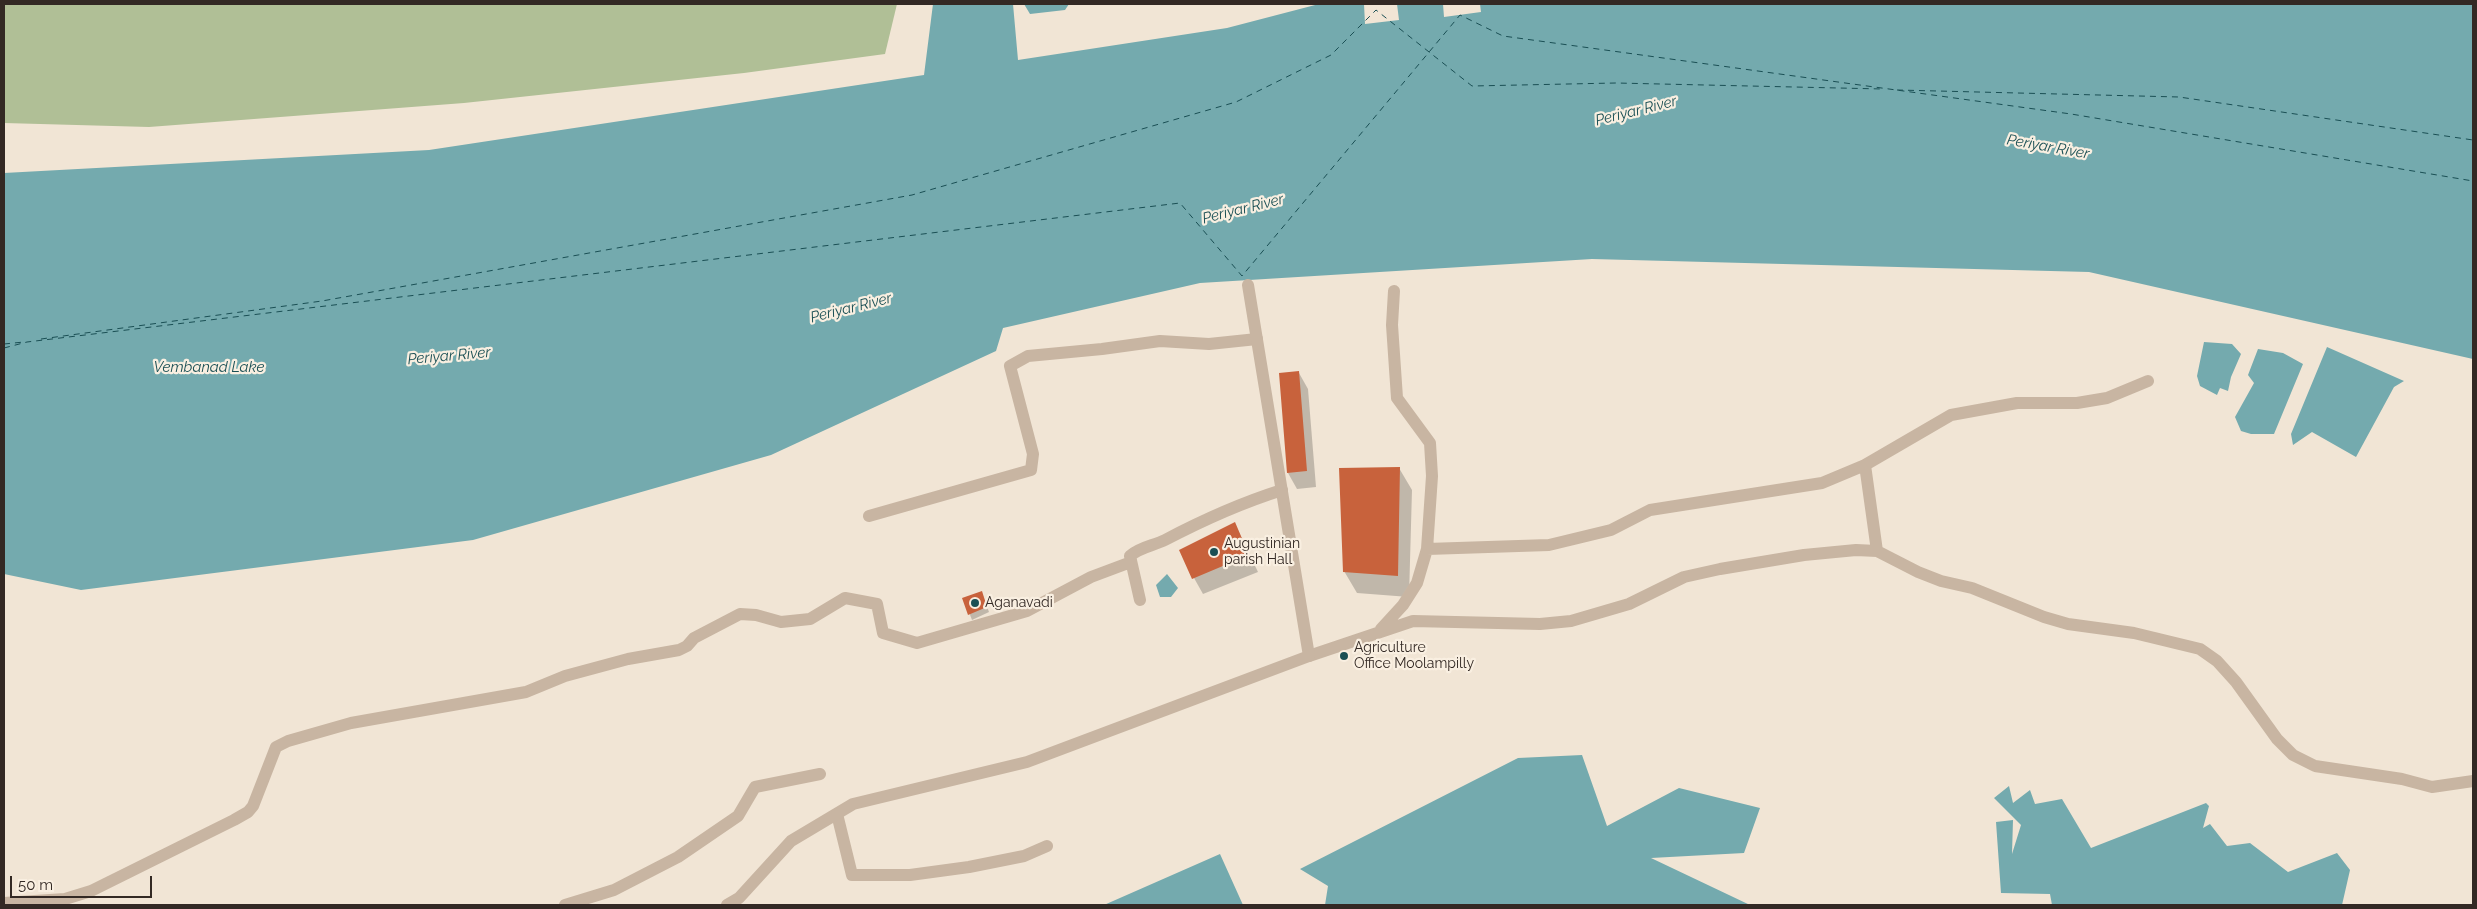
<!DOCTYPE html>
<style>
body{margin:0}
#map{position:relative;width:2477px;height:909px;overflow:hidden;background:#f1e5d5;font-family:Raleway,sans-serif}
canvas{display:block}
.frame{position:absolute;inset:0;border:5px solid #332924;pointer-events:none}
.scale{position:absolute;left:10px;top:876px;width:142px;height:22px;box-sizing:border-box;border:2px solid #332924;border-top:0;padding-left:6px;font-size:15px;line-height:18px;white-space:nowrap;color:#332924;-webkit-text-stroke:4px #f9efe1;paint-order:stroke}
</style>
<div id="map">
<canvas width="2477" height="909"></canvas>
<div class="frame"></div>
<div class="scale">50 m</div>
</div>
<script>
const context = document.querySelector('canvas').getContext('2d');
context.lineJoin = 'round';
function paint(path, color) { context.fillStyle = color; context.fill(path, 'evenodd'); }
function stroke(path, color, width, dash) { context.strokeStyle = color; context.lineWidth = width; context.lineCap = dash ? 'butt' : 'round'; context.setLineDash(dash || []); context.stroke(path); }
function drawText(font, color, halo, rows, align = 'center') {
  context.font = font + ' Raleway,sans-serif'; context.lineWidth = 4.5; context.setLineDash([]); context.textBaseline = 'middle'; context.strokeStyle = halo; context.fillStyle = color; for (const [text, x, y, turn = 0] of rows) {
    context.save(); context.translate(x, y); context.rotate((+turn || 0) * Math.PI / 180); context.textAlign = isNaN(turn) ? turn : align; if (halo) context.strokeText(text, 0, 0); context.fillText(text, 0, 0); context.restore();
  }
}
const green = new Path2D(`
 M4,4H897L885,54L744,73L464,103L149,127L4,123Z`);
const water = new Path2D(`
 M933,4H1013L1018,60L1227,28L1319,4H2473V359L2089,272L1592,259L1200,283L1003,328L996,351L771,455L473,540L81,590L4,574V173L429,150L924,75Z
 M1024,4H1069L1065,10L1030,14Z
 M2204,342L2232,344L2241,354L2231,377L2228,391L2220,388L2217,395L2200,386L2197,376Z
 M2327,347L2404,381L2394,387L2356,457L2312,432L2293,445L2291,434Z
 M2258,349L2283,353L2303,364L2274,434H2251L2241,431L2235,417L2254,383L2248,375Z
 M1167,574L1178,588L1171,597H1160L1156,585Z
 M1582,755L1607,826L1679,788L1760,808L1744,853L1651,858L1750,905H1325L1328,886L1300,869L1518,758Z
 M2009,786L2013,803L2030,790L2035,804L2062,799L2091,848L2206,803L2209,806L2203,828L2210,824L2227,846L2250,843L2288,872L2337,853L2350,870L2342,905H2052L2050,894L2001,893L1996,822L2013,820L2012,854L2021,825L1994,798Z
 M1220,854L1243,905H1104Z`);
const pier = new Path2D(`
 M1364,4H1397L1399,20L1365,24Z
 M1443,4H1480L1481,12L1444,17Z`);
const shadow = new Path2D(`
 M1299,373L1308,389L1316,487L1297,489L1288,473L1280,374Z
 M1399,468L1412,490L1409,597L1357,593L1344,571Z
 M1235,524L1258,572L1203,594L1194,578Z
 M982,593L989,612L972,620L964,599Z`);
const ferry = new Path2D(`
 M1897,90L2179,97L2473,140
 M41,339L322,301L912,195L1236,102L1331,55L1376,10L1472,86L1616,83L1883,89
 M4,344L24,342
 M4,348L27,342L1180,203L1242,276L1460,15L1503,36L2071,114L2473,181`);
const building = new Path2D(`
 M1299,371L1307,471L1287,473L1279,373Z
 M1400,467L1398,576L1343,572L1339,468Z
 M1235,522L1249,555L1192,579L1179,550Z
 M982,591L987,607L968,615L962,598Z`);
const minor = new Path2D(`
 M1865,465L1877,551
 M869,516L1031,470L1033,454L1010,366L1028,356L1102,349L1160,341L1209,344L1257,339
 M1427,549L1549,545L1611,530L1650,510L1822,483L1865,465L1951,415L2017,403H2077L2107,398L2148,381
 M1140,600L1130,556C1140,547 1153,546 1165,540C1203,520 1241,503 1282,490
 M1381,629L1403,605L1417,583L1427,549L1432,476L1430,443L1397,398L1392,325L1394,291
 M1309,656L1413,621L1540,624L1571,621L1629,604L1684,577L1720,569L1804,555L1856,550L1877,551L1918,572L1941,581L1972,588L2044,617L2068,624L2134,633L2200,649L2217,661L2236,682L2277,739L2293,755L2315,766L2402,779L2432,787L2473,781
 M837,814L852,875H910L969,867L1024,856L1047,846
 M4,903L65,899L91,891L234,820L248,812L253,806L276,747L288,741L351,723L526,692L565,676L628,659L679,650L687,646L694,638L740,614L756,615L781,622L810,619L845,598L877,604L883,633L917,643L1027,611L1091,577L1131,562
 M565,905L614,890L678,857L738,816L755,787L820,774`);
const tertiary = new Path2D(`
 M727,905L739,898L791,841L853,804L1027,762L1309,656L1248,285`);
const markers = [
 [1214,552,5,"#1a4f54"],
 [975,603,5,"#1a4f54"],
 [1344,656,5,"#1a4f54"]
];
const poiNames = [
 ["Augustinian",1224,544],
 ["parish Hall",1224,560],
 ["Aganavadi",985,603],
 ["Agriculture",1354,648],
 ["Office Moolampilly",1354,664]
];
const waterNames = [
 ["Periyar River",1636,111,-14],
 ["Periyar River",2048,147,10],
 ["Periyar River",1243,209,-14],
 ["Periyar River",851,308,-14],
 ["Periyar River",449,356,-5],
 ["Vembanad Lake",209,367]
];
paint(green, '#b0bf96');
paint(water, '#74aaae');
paint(pier, '#f1e5d5');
paint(shadow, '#0003');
stroke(ferry, '#1a4f54', 1, [6, 5]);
paint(building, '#c8623c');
stroke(minor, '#c8b5a2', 12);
stroke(tertiary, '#c8b5a2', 12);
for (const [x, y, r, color] of markers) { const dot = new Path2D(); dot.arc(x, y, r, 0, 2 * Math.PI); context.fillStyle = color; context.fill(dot); stroke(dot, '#f9efe1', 2); }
drawText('14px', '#332924', '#f9efe1', poiNames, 'left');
drawText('italic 15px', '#1a4f54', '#f9efe1', waterNames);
</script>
